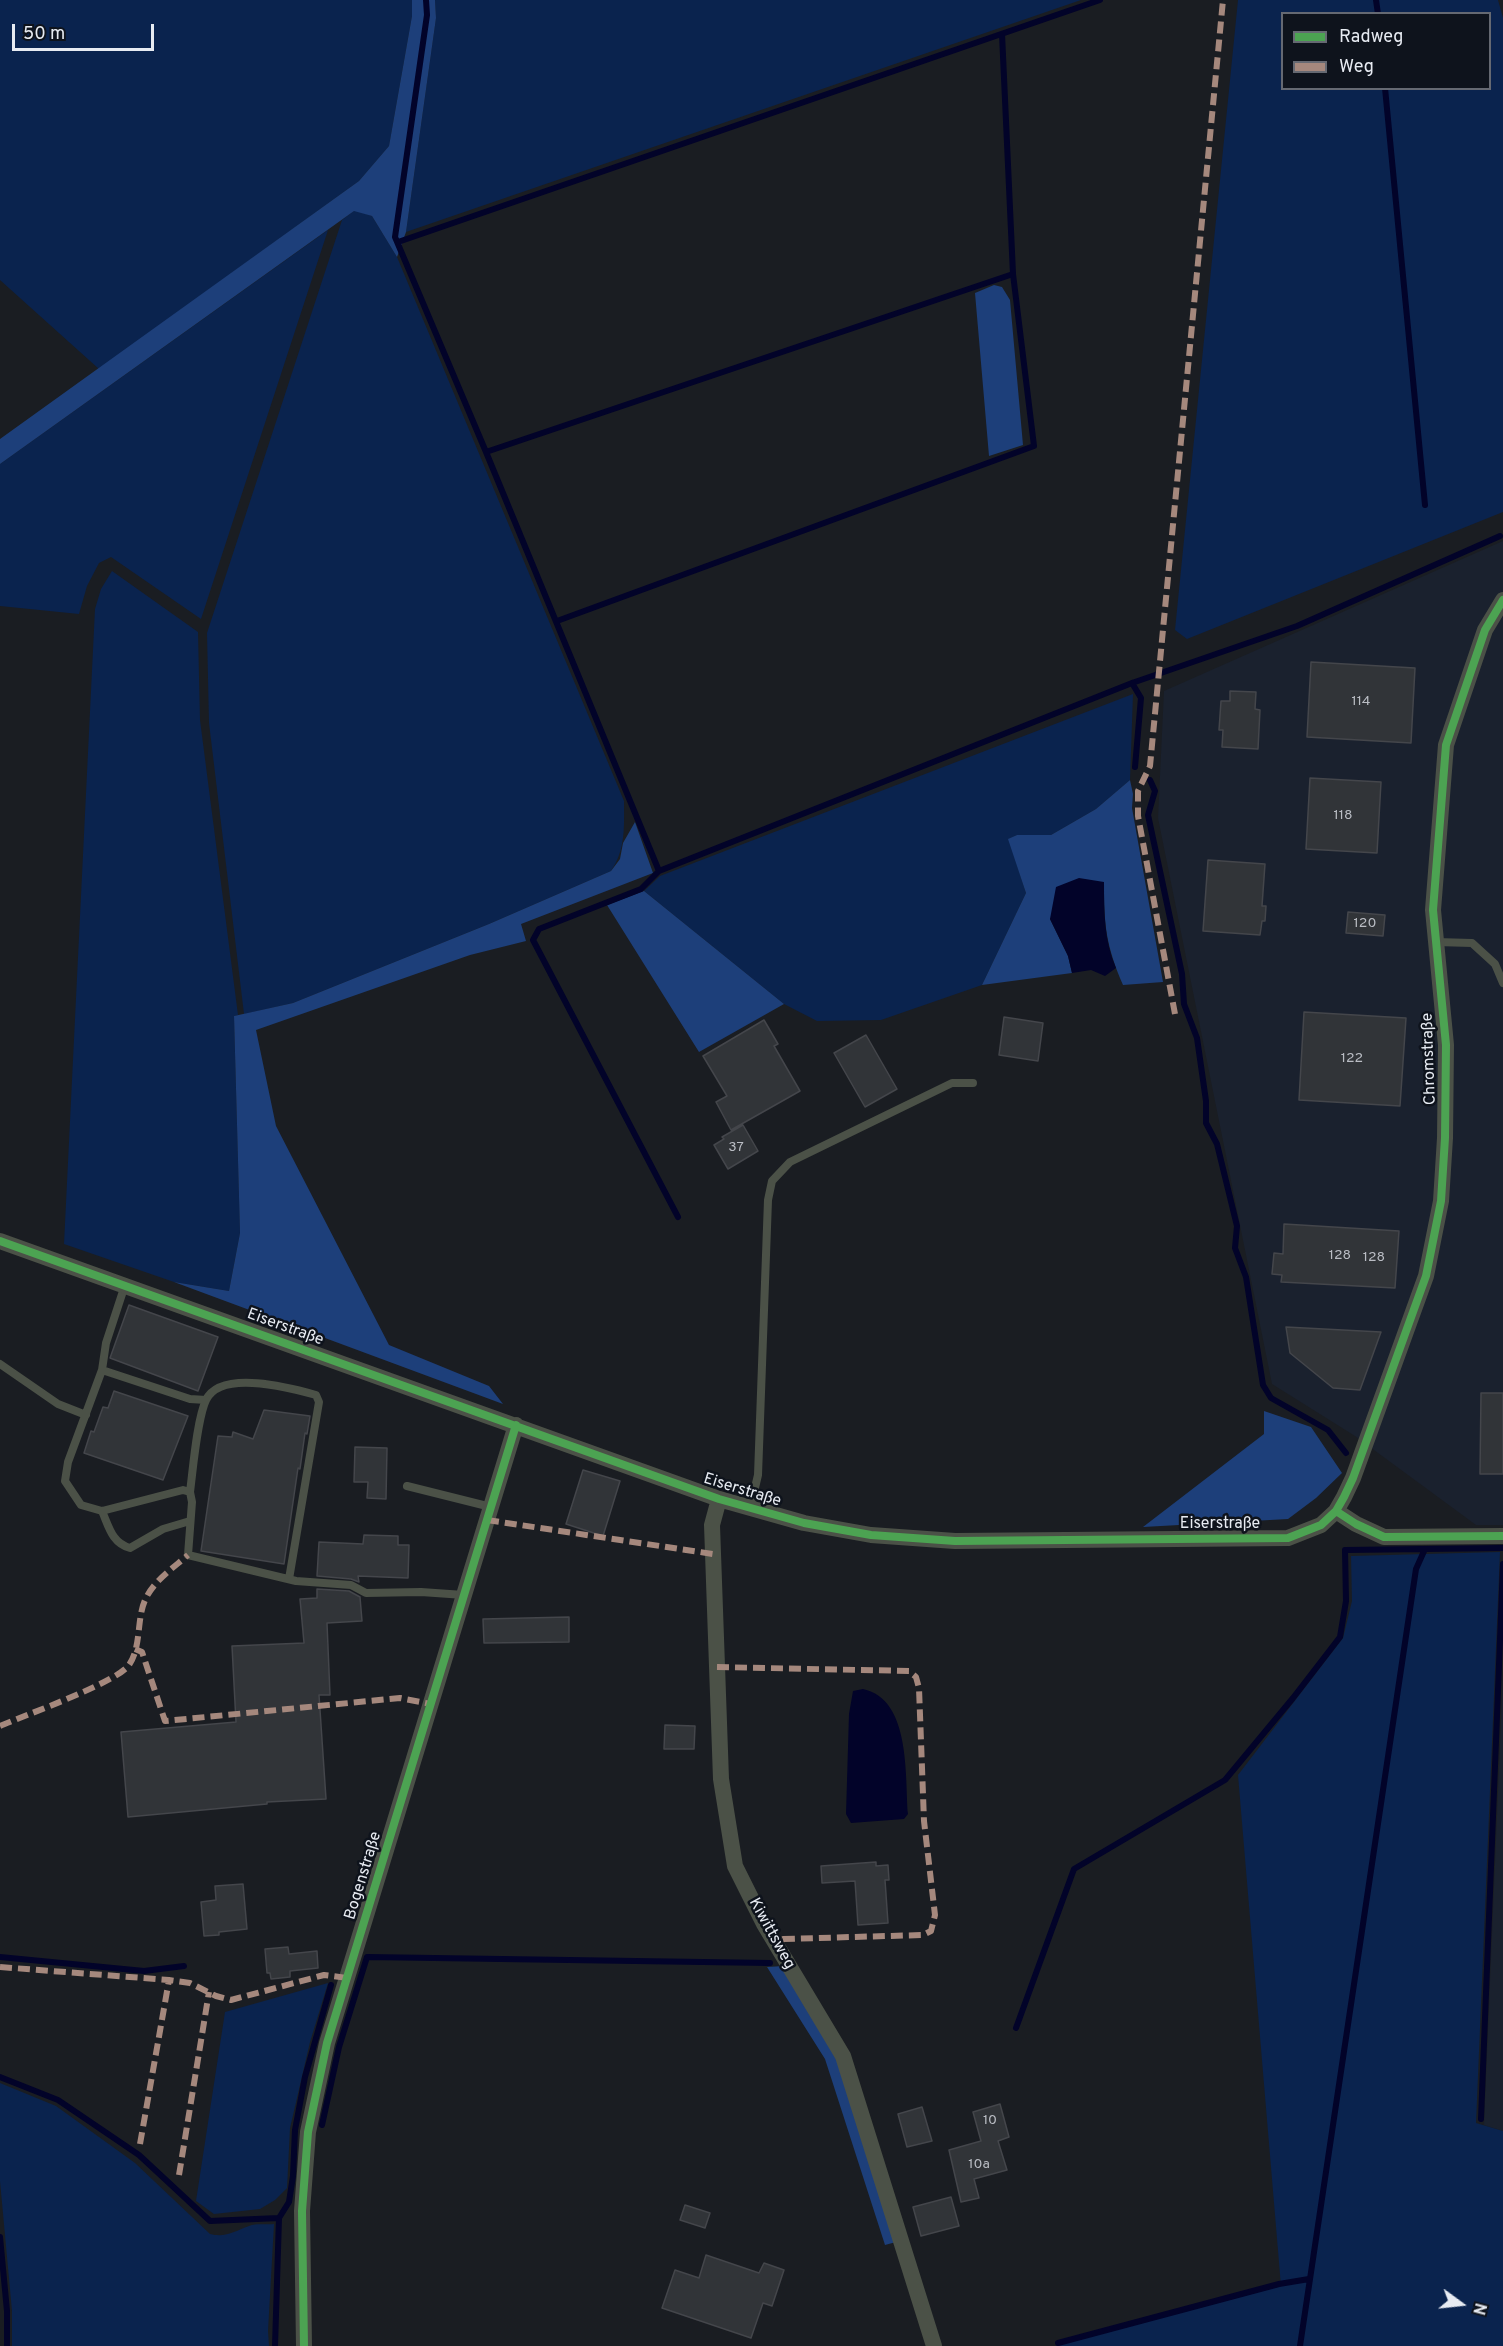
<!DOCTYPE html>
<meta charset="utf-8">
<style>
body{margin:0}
#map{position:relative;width:1503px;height:2346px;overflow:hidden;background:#1a1d22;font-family:Overpass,sans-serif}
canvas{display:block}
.legend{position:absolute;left:1281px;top:12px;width:210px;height:78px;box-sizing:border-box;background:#0e131c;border:2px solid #656972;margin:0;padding:8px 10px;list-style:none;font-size:18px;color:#e7ebf2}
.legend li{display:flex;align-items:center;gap:12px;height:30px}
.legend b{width:30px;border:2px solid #656972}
.north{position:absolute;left:1431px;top:2274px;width:60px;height:60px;-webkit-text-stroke:4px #0e131c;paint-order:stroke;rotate:105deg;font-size:16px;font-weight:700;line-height:24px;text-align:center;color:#e7ebf2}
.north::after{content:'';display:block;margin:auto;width:21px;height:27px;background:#e7ebf2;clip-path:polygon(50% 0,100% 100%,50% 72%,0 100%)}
.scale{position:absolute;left:12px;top:24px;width:142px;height:27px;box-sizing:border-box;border:3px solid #e7ebf2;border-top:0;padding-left:8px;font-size:18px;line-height:21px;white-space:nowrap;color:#e7ebf2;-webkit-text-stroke:4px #0e131c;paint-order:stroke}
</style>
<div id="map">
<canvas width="1503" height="2346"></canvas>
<ul class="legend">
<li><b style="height:8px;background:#4ca352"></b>Radweg</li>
<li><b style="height:8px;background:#a5887d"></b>Weg</li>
</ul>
<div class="north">N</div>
<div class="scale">50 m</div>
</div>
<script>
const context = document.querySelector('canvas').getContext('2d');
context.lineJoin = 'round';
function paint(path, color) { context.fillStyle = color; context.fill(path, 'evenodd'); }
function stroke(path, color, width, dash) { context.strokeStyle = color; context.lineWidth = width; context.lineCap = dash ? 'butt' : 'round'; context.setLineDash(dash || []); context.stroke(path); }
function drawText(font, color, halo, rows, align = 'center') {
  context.font = font + ' Overpass,sans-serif'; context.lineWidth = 5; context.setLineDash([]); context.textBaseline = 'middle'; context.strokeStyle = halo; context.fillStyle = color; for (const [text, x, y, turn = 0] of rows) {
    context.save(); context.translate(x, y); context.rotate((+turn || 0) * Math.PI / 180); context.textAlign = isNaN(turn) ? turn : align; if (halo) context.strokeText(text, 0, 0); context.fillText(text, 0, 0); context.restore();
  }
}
const built = new Path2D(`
 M1503,541V1525H1476L1355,1436L1272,1384L1158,818L1164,691Z
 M1503,1672V2131L1484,2125Z`);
const green = new Path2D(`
 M0,0H412V16L389,146L359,181L99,369L0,280Z
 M435,0H1081L406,232L436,18Z
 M1238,0H1498L1503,18V512L1187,639L1175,630ZM1282,14H1490V88H1282Z
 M355,210L372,216L397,257L624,801C624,826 626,849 611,871L489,924L293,1003L244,1014L209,723L207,633L342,220Z
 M328,230L201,619L111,557L99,563L87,586L79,614L0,606V464Z
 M112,571L198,632L200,720L238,1015L234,1016L240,1233L229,1291L174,1282L64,1244L95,609L101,589Z
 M1133,694L1130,780L1096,809L1051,835H1017L1009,839L1026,893L982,985L881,1020L817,1021L784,1004L644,891L660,876Z
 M1500,1552L1476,2123L1503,2131V2346H1055L1281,2286L1238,1775L1343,1638L1352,1601L1351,1556Z
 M328,1983L310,2042L290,2128L287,2188L275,2200L260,2209L214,2214L196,2201L225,2012Z
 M0,2083L56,2106L135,2163L210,2234C226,2238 235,2231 249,2226C256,2223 267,2225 274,2224L268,2331L269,2346H12V2311L0,2181Z`);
const forest = new Path2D(`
 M412,0H435L436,18L406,232L397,257L372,216L354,211L0,464V439L359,181L389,146L412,16Z
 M994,285L1002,287L1010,300L1023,445L989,456L975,293Z
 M1130,780L1133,794L1132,808L1163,982L1123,985C1106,945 1104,926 1104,883L1050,919L1068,956L1072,973L982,985L1026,893L1008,839L1017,835H1051L1096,809Z
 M635,822L653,873L521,924L526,941L470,955L256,1030L276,1126L389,1345L489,1386L503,1404L174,1282L229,1291L240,1233L234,1016L293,1003L489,924L611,871L620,859L623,843Z
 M644,891L784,1004L699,1052L607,905Z
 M1264,1411L1311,1427L1342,1473L1316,1498L1288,1519L1143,1527L1264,1434Z
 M784,1966L838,2057L896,2242L885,2245L825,2059L767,1967Z`);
const water = new Path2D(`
 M1079,878L1104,882C1104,912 1104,940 1116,968L1105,976L1091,970L1072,973L1068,956L1050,919L1056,887Z
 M863,1689C911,1699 905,1776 908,1814L904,1819L851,1823L846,1814L849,1714L853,1691Z`);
const stream = new Path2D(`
 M426,0L427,15L395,237L486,452
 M1376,0L1378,14
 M1385,88L1425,505
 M398,242L1100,0
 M557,621L1034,446L1013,274L1002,34
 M1132,683L1141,698L1135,767
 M1150,780L1155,791L1148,815L1182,974L1184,1004L1197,1038L1206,1101V1123L1217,1144L1237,1226L1235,1248L1246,1277L1263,1385L1271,1398L1328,1430L1346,1453
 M659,871L486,452L1013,274
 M678,1217L533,940L539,929L641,889L659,871L1132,683L1297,626L1500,536
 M0,1957L144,1971L184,1966
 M1016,2028L1074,1869L1225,1780L1293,1698L1340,1637L1346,1601L1345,1550L1503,1548
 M0,2077L58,2100L139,2155L210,2221L279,2218L275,2346
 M1481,2119L1503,1564
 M322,2125L339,2047L367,1957L770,1963
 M279,2218L289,2202L293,2176L295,2130L305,2077L331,1985
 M0,2237L7,2311V2346
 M1058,2343L1279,2284L1309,2279
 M1300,2346L1416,1569L1425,1549`);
const building = new Path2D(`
 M1311,662L1415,668L1411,743L1307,737Z
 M1230,691L1256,692L1255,709L1260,710L1258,749L1222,747L1223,730H1219L1221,701H1230Z
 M1310,778L1381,782L1377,853L1306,849Z
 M1208,860L1265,864L1262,906H1266L1265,921H1262L1260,935L1203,931Z
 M1348,912L1385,915L1383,936L1346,933Z
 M1304,1012L1406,1018L1400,1106L1299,1100Z
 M1004,1017L1043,1023L1038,1061L999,1055Z
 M764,1020L778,1044L774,1046L800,1091L731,1130L716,1102L727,1096L703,1056Z
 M866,1035L897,1089L865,1107L834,1053Z
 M743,1125L758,1151L728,1169L714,1145L724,1139L722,1137Z
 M1284,1224L1399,1231L1395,1288L1281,1282L1282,1275L1272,1274L1274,1253L1283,1254Z
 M129,1305L218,1337L198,1391L110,1358Z
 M1286,1327L1381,1332L1360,1390L1333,1388L1290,1353Z
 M114,1391L188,1416L163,1480L84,1453L91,1431L94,1432L103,1407L108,1408Z
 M1481,1393H1503V1474H1480Z
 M264,1410L310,1416L307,1434L305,1433L300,1469L298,1468L284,1564L201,1551L218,1436L232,1437L233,1432L253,1439Z
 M355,1447L387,1448L386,1499L367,1498L368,1482H354Z
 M583,1470L620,1481L603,1536L566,1524Z
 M364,1535L398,1536V1545H409L408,1578L358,1576L359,1582L351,1579L317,1576L319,1542L363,1544Z
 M317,1589L349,1591L360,1597L362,1621L327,1623L330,1695H319L326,1799L267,1802V1804L128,1817L121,1732L236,1722L232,1646L304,1643L300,1599L317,1598Z
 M569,1617V1642L484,1643L483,1619Z
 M665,1725L695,1726L694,1749H664Z
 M876,1862V1866L888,1865L889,1880H885L888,1923L858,1925L855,1881L822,1883L821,1866Z
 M243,1884L247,1929L219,1932V1935L204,1936L201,1902L216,1900L215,1886Z
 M288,1947L289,1954L317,1951L318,1968L290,1971V1977L271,1979L270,1973H267L265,1949Z
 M1000,2104L1009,2137L998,2141L1007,2170L974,2179L979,2198L961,2202L949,2150L981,2141L973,2112Z
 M922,2107L932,2141L907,2147L898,2114Z
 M951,2197L959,2226L921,2236L913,2207Z
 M685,2205L710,2213L705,2228L680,2220Z
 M706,2255L759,2273L764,2263L784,2270L772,2306L763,2303L751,2338L662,2308L675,2270L699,2278Z`);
const lane = new Path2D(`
 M1436,942L1472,943L1495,964L1503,983
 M125,1285L106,1343L102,1370L68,1462L65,1481L81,1505L102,1511L183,1490L190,1492L192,1502L188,1555L296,1581L351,1585L366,1593L421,1592L464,1595
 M0,1364L58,1404L86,1415
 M102,1370L190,1399L206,1400
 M407,1486L491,1507
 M190,1492C193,1469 197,1419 206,1400C221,1369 291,1388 316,1395L319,1402L289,1579
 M750,1509L758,1475L768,1200L772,1181L790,1162L952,1083H973
 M102,1511C109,1527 112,1543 130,1548L163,1529L190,1521`);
const street = new Path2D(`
 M0,1241L719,1499L804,1523L871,1535L955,1541L1288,1538L1321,1525L1336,1511L1344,1497L1353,1478L1426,1276L1441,1201L1445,1138L1446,1045L1433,910L1446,745L1485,630L1503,600
 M719,1499L712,1525L721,1779L735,1866L764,1924L843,2056L934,2346
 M1336,1511L1356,1524L1384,1537L1503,1536
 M304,2346L302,2211L308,2132L327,2043L516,1425`);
const quiet = new Path2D(`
 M1175,1014L1138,816V791L1150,766L1223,0
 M487,1520L713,1554
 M135,1649L142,1652L165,1721L400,1698L431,1704
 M717,1667L909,1671L916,1677L919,1688L924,1821L935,1915L931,1931L923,1935L783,1939L776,1943
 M0,1726C25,1715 116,1683 129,1665C142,1646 136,1618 146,1598C155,1580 173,1568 188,1555
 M0,1967L169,1980L190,1983L216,1996L231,2000L324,1975L347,1978
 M140,2144L169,1980
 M179,2175L209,1992`);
const cycleway = new Path2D(`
 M0,1241L719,1499L804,1523L871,1535L955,1541L1288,1538L1321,1525L1336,1511L1344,1497L1353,1478L1426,1276L1441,1201L1445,1138L1446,1045L1433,910L1446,745L1485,630L1503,600
 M1336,1511L1356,1524L1384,1537L1503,1536
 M304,2346L302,2211L308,2132L327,2043L516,1425`);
const numberNames = [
 ["114",1361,702],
 ["118",1343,816],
 ["120",1365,924],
 ["122",1352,1059],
 ["37",736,1148],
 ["128",1340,1256],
 ["128",1374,1258],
 ["10",990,2121],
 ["10a",979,2165]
];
const streetNames = [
 ["Chromstraße",1430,1059,-92],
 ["Eiserstraße",285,1328,20],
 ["Eiserstraße",742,1491,17],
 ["Eiserstraße",1220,1525],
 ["Bogenstraße",364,1876,-73],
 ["Kiwittsweg",771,1934,61]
];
paint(built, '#1a212e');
paint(green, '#0a234e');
paint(forest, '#1d3f7a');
paint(water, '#020329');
stroke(stream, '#020329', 6);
paint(building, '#313438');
stroke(building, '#44464b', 1.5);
stroke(lane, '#4b5147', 8);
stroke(street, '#4b5147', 16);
stroke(quiet, '#a5887d', 6, [12, 6]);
stroke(cycleway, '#4ca352', 8);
drawText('14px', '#babdc4', null, numberNames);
drawText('16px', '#e7ebf2', '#0e131c', streetNames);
</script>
